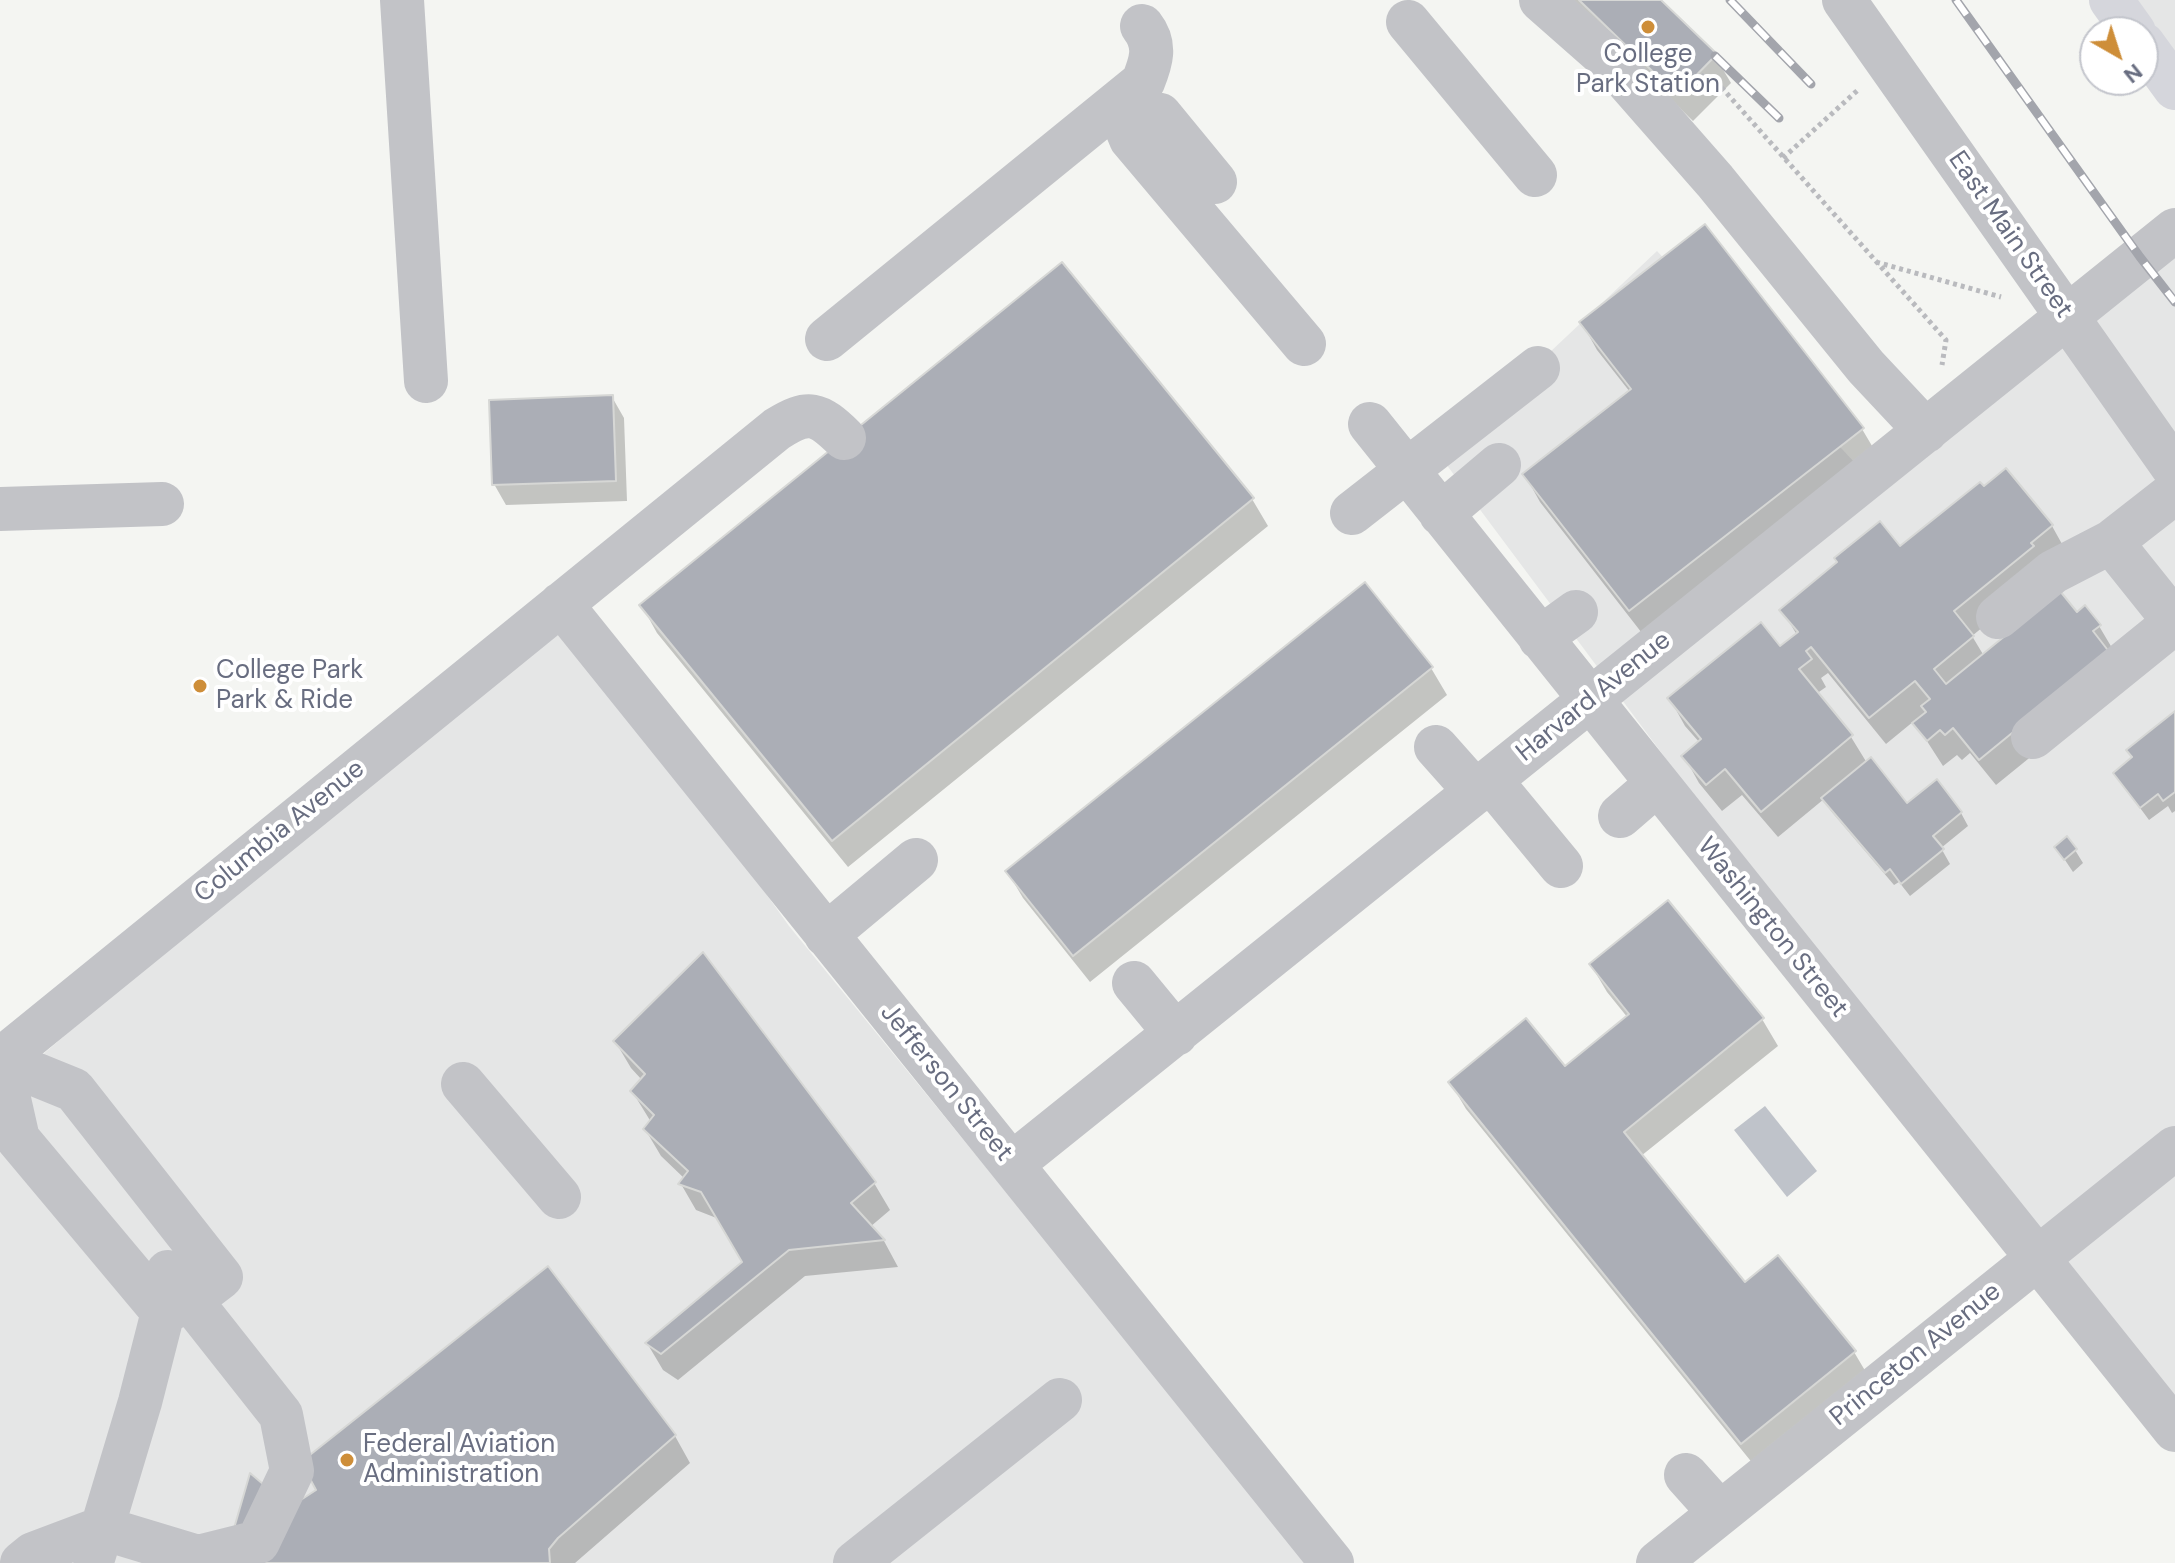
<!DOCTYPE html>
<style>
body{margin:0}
#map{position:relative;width:2175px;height:1563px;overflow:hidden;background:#f4f5f2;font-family:"DM Sans",sans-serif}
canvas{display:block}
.north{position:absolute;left:2079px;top:16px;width:80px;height:80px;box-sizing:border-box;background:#fff;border:2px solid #c3c5cc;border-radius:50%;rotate:141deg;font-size:22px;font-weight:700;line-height:32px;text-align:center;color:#686d80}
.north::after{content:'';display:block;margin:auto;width:28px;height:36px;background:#ce8e39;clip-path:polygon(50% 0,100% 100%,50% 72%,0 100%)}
</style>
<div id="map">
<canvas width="2175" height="1563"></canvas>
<div class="north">N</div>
</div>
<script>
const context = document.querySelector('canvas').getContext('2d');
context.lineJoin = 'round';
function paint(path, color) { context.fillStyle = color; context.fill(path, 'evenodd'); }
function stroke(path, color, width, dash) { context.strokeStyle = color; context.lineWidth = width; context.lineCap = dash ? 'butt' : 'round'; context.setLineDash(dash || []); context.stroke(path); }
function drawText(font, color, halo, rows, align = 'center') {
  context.font = font + ' "DM Sans",sans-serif'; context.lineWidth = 8; context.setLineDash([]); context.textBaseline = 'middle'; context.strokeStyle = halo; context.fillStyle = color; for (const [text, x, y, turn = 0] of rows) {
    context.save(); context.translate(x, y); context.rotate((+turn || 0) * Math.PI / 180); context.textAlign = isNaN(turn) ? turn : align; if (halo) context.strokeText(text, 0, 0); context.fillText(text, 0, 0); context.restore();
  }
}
const built = new Path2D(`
 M2131,0H2175V66Z
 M1657,251L1856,464L2175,253V1441L1440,456Z
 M563,609L789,926L1309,1563H0V1091Z`);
const water = new Path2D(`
 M1765,1106L1817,1171L1787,1197L1734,1130Z`);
const shadow = new Path2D(`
 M1569,0H1658L1715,56L1731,83L1693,121Z
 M1582,323L1862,429L1878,456L1645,637L1540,502L1525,475L1630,392L1597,350Z
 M612,397L624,418L627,501L506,505L494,484Z
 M1252,499L1268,526L848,867L657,633L642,606Z
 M2052,526L2067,553L2047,574L1972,636L1984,656L2076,615L2099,626L2115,653L2124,681L1996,785L1970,753L1962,760L1957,755L1943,766L1914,721L1886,744L1828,673L1821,678L1826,687L1816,694L1851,737L1867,763L1907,806L1961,813L1968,826L1941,848L1950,864L1910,896L1899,882L1894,885L1831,811L1824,799L1778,837L1742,795L1722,811L1699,783L1684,756L1700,743L1685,726L1670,699L1780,649L1797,635L1782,610L1900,549Z
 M1431,668L1447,695L1090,982L1023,898L1007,871Z
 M2175,713V811L2172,813L2168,806L2149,820L2115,774L2134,759Z
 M2057,848L2075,850L2083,863L2073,872Z
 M1591,965L1762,1019L1778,1046L1641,1156L1745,1285L1778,1258L1854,1352L1870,1379L1758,1470L1466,1109L1450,1082L1565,1069L1628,1018L1607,992Z
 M615,1041L874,1183L890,1210L870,1227L884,1241L898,1267L805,1276L678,1380L663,1370L647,1343L745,1262L719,1219L696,1210L681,1184L685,1179L661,1156L645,1129L651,1122L632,1091L642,1080L631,1068Z
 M675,1436L690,1463L575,1563H226L290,1509Z`);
const building = new Path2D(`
 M1579,0H1661L1717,54L1677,95Z
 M1705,224L1864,428L1629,611L1522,474L1631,389L1579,322Z
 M1062,262L1254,498L832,841L639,605Z
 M613,395L616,481L492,485L489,400Z
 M2006,468L2053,525L2031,543L2034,546L1954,611L1974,636L1934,669L1946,684L2060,591L2077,612L2085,605L2101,625L2093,631L2110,653L1979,760L1953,728L1945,735L1940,730L1927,741L1912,723L1926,712L1921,706L1930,699L1915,681L1869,718L1811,647L1806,651L1812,659L1799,669L1853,735L1761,812L1725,769L1706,785L1681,756L1701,739L1667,698L1761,622L1780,646L1798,632L1779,610L1837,562L1834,558L1880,521L1900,546L1980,482L1984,486Z
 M1365,582L1433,667L1073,956L1005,871Z
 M2175,711V792L2163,801L2158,794L2140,808L2113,773L2132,757L2126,750Z
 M1871,757L1907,803L1937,779L1962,812L1933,836L1944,849L1901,884L1890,869L1885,873L1821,798Z
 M2067,836L2077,849L2064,860L2054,847Z
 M1668,900L1764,1018L1624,1132L1745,1282L1778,1255L1856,1351L1741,1444L1448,1082L1526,1018L1565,1066L1629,1014L1589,964Z
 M703,952L876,1182L851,1203L885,1240L789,1250L661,1354L645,1343L742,1262L701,1192L678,1184L688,1171L643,1129L654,1115L630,1091L645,1074L613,1041Z
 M548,1266L676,1435L558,1538L549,1549L550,1563H224L250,1473L290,1507L316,1490L301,1462Z`);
const path = new Path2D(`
 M1701,75L1722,88L1946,340L1942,365
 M1783,158L1859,89
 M1876,262L2001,297`);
const minor = new Path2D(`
 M402,0L426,381
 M1541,0L1608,59L1715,181L1866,367L1926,431
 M1844,0L2175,470
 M1408,22L1535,175
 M1117,105L1131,139L1304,344
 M1117,105L1160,115L1215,182
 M827,339L1143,82C1151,62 1157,45 1142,26
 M1370,424L2175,1430
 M0,509L162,504
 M1352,513L1538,368
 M1441,514L1499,465
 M2111,542L2175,622
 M561,604L1332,1563
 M1998,617L2053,572L2111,542L2175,492
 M1540,638L1576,612
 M2033,737L2175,622
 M1436,747L1476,792
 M1490,780L1561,866
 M1620,816L1657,784
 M826,935L916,860
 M1134,983L1176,1034
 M0,1059L18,1139L163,1312
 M0,1060L777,429C809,409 818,413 844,438
 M0,1060L74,1090L221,1277L191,1300L163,1312
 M463,1084L559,1197
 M1012,1164L2175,230
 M1686,1475L1720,1513
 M94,1555L140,1402L163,1312L167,1282
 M22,1563L33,1554L102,1528L198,1557L258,1542L292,1471L281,1415L168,1272
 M855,1563L1060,1400
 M1658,1563L2175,1148`);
const major = new Path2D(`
 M2111,0L2134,32
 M2143,44L2175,88`);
const rail = new Path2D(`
 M1730,0L1811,84
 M1956,0L2140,257L2175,302
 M1715,56L1779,118`);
const markers = [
 [1648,27,8,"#ce8e39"],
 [200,686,8,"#ce8e39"],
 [347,1460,8,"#ce8e39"]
];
const poiNames = [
 ["College",1648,55,"center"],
 ["Park Station",1648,85,"center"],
 ["College Park",216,671],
 ["Park & Ride",216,701],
 ["Federal Aviation",363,1445],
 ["Administration",363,1475]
];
const streetNames = [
 ["East Main Street",2010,235,55],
 ["Harvard Avenue",1594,697,-39],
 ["Columbia Avenue",280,832,-39],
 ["Washington Street",1772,928,51],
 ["Jefferson Street",946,1083,51],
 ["Princeton Avenue",1916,1355,-39]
];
paint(built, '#e5e6e6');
paint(water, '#bfc3ca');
paint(shadow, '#0003');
paint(building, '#abaeb6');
stroke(building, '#d6d7d5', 2);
stroke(path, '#b9babe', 5, [4, 4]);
stroke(minor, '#c2c3c7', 44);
stroke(major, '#d5d6dc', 44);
stroke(rail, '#a3a5ac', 9);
stroke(rail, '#fff', 6, [18]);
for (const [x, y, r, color] of markers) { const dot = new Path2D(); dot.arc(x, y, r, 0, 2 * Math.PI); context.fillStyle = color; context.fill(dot); stroke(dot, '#fff', 3); }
drawText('26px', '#686d80', '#fff', poiNames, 'left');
drawText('26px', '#686d80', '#fff', streetNames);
</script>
